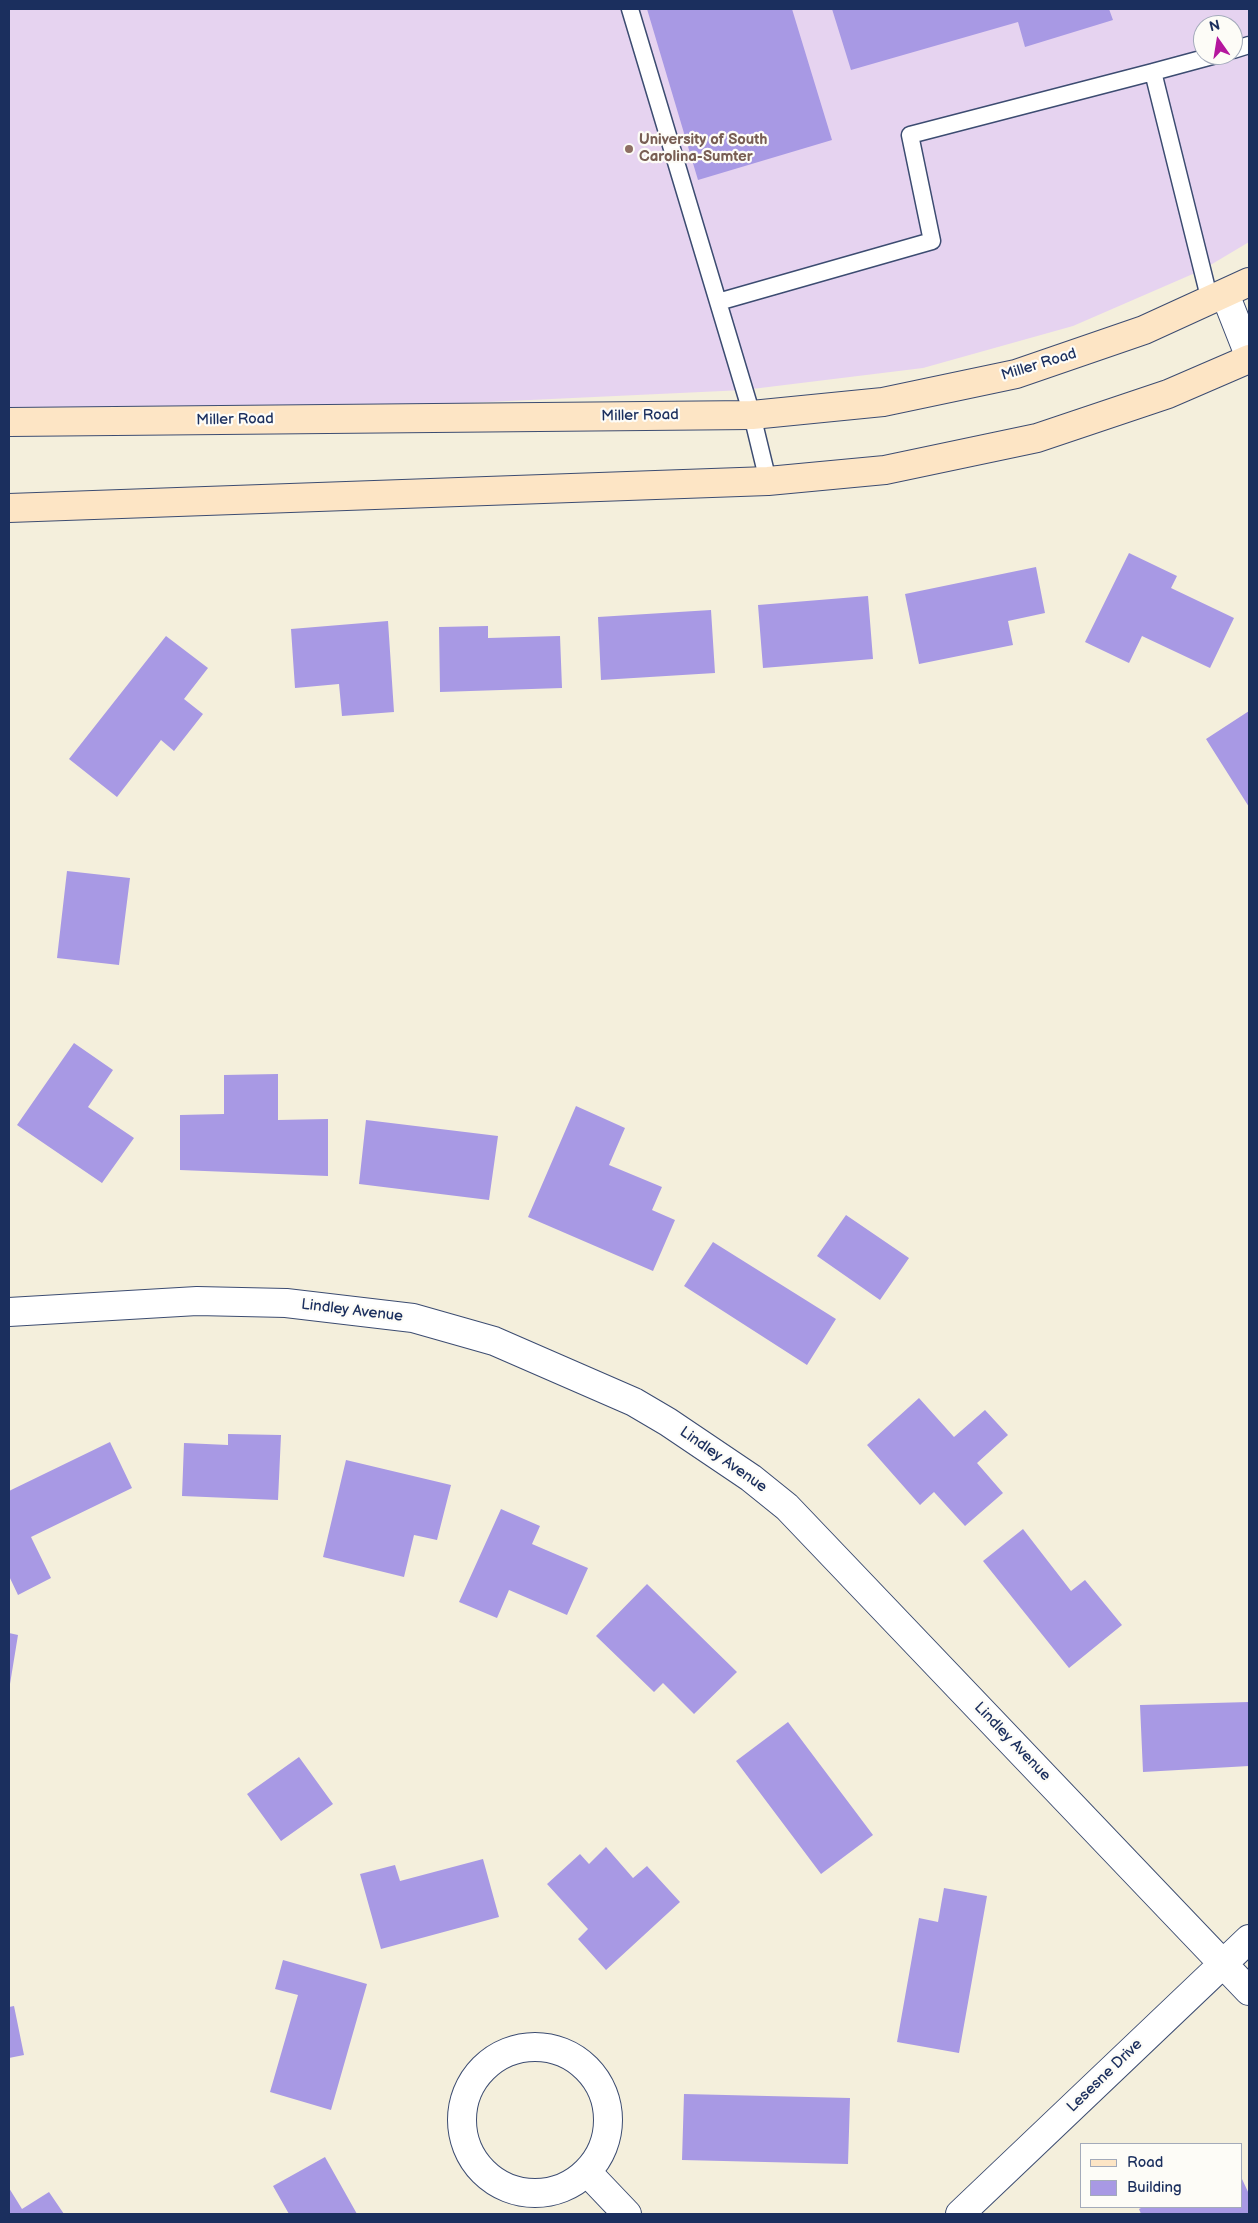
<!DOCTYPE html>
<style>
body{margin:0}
#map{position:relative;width:1258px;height:2223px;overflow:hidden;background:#f4efdc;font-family:"Balsamiq Sans",sans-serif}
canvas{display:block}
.frame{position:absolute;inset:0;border:10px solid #1b2f5e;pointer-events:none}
.legend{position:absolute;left:1080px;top:2143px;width:162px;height:65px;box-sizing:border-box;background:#fdfcf7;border:1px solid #a3aaba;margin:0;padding:6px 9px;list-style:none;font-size:15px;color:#1b2f5e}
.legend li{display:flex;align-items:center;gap:10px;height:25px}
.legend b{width:25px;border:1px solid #a3aaba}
.north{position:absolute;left:1193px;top:15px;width:50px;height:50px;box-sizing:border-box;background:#fdfcf7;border:1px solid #a3aaba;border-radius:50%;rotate:347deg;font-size:14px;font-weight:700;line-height:20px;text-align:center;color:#1b2f5e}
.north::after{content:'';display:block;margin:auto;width:18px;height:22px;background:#b5179e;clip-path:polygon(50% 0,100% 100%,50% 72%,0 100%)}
</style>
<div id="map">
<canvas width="1258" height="2223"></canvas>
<div class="frame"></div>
<ul class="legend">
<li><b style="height:6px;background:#fde5c5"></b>Road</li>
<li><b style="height:14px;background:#a899e4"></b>Building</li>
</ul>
<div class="north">N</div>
</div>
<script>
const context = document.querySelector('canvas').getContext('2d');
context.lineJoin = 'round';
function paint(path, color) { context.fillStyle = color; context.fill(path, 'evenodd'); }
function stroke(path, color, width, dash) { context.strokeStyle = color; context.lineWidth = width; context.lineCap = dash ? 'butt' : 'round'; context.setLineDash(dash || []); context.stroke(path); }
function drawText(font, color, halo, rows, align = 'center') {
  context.font = font + ' "Balsamiq Sans",sans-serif'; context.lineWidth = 4.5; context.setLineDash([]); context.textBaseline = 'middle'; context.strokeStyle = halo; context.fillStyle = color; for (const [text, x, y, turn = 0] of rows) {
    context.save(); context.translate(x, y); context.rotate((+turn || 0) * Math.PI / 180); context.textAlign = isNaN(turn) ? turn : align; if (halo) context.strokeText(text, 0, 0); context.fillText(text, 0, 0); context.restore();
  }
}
const built = new Path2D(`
 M9,9H1249V242L1202,270L1073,326L923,368L744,390L359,408L9,418ZM1203,25H1233V55H1203Z`);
const building = new Path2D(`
 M647,9H792L832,140L698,180Z
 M832,9H1109L1113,20L1025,47L1018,22L851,70Z
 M1129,553L1177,576L1171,588L1234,618L1210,668L1142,636L1129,663L1085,642Z
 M1036,567L1045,613L1008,621L1013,645L919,664L905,594Z
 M868,596L873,659L763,668L758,605Z
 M711,610L715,673L601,680L598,617Z
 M388,621L394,712L342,716L339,684L295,688L291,629Z
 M488,626V638L560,636L562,688L440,692L439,627Z
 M166,636L208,668L184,699L203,714L174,751L161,740L117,797L69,759Z
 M1249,711V807L1206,739Z
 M67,871L130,878L119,965L57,958Z
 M74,1043L113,1070L88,1107L134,1138L102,1183L17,1125Z
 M278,1074V1120L328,1119V1176L180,1170V1115L224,1114V1075Z
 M576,1106L625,1128L609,1165L662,1187L652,1210L675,1220L653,1271L528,1217Z
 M366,1120L498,1136L489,1200L359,1184Z
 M846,1215L909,1258L880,1300L817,1256Z
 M713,1242L836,1319L807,1365L684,1286Z
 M919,1398L954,1437L985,1410L1008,1435L977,1463L1003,1493L965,1526L934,1492L920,1505L867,1445Z
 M228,1434L281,1435L278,1500L182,1496L184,1443L228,1445Z
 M110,1442L132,1488L31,1537L51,1578L18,1595L9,1576V1491Z
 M346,1460L451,1485L437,1540L414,1535L404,1577L323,1557Z
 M501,1509L540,1526L532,1544L588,1568L567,1615L509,1590L497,1618L459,1602Z
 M1023,1529L1071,1591L1085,1580L1122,1625L1069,1668L983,1561Z
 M647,1584L737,1672L694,1714L663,1683L654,1692L596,1636Z
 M9,1633L18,1635L10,1684L9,1683Z
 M1249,1702V1766L1143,1772L1140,1705Z
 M788,1722L873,1835L821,1874L736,1761Z
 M299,1757L333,1804L281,1841L247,1794Z
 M606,1847L633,1878L647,1866L680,1902L606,1970L578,1939L588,1929L547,1884L580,1854L589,1864Z
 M483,1859L499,1917L381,1949L360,1874L395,1865L400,1881Z
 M944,1888L987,1896L959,2053L897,2042L919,1918L938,1922Z
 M283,1960L367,1984L331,2110L270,2092L298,1995L275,1989Z
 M14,2006L24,2055L9,2058V2007Z
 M684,2094L850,2098L848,2164L682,2160Z
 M325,2157L357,2214H289L273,2186Z
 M1242,2179L1249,2194V2214H1141L1139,2209L1143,2207H1242Z
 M9,2188L22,2209L49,2192L64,2214H9Z`);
const lane = new Path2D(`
 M630,9L752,415L768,481
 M1233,50L1249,45
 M1210,301L1153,72L1216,55
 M718,302L932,241L910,135L1153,72`);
const street = new Path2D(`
 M1225,294L1249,355
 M9,1312L197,1301L286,1303L413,1318L494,1341L634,1402L668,1422L751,1478L787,1507L1249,1991
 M462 2120a73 73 0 1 1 146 0a73 73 0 1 1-146 0Z
 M587,2172L627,2214
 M960,2214L1249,1939`);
const secondary = new Path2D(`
 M9,422L752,415L883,402L1016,374L1144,330L1249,282
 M9,508L768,481L885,470L1037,438L1168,394L1249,359`);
const markers = [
 [629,149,5,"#8d6e63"]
];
const educationNames = [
 ["University of South",639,140],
 ["Carolina-Sumter",639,157]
];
const streetNames = [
 ["Miller Road",1039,365,-17],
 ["Miller Road",640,416,-1],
 ["Miller Road",235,420,-1],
 ["Lindley Avenue",352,1311,7],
 ["Lindley Avenue",723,1460,35],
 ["Lindley Avenue",1012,1742,46],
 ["Lesesne Drive",1105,2076,-44]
];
paint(built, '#e6d3f0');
paint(building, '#a899e4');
stroke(lane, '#3c4c71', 19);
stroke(street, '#3c4c71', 30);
stroke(secondary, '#3c4c71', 30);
stroke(lane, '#fff', 16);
stroke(street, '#fff', 28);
stroke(secondary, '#fde5c5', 28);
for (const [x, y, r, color] of markers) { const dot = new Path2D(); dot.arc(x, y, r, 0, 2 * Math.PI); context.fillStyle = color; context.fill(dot); stroke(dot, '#fdfcf7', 2); }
drawText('bold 15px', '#785e54', '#fdfcf7', educationNames, 'left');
drawText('15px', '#1b2f5e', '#fdfcf7', streetNames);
</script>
